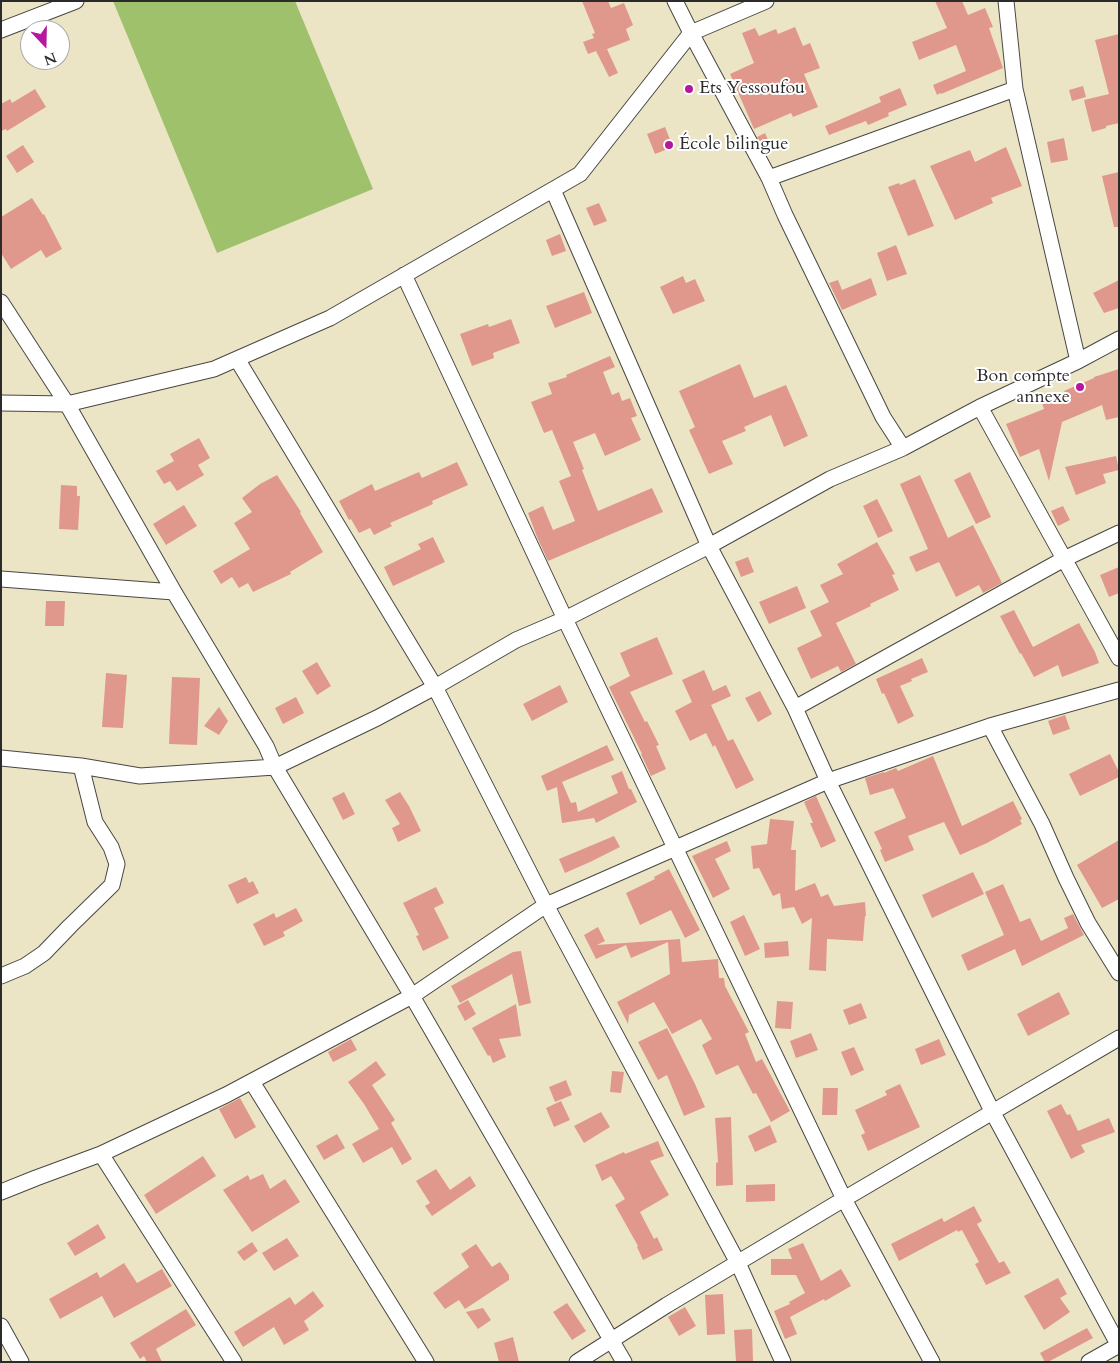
<!DOCTYPE html>
<meta charset="utf-8">
<style>
body{margin:0}
#map{position:relative;width:1120px;height:1363px;overflow:hidden;background:#ebe5c6;font-family:Cardo,serif}
canvas{display:block}
.frame{position:absolute;inset:0;border:2px solid #2b2b2b;pointer-events:none}
.north{position:absolute;left:20px;top:20px;width:50px;height:50px;box-sizing:border-box;background:#fff;border:1px solid #aaa;border-radius:50%;rotate:159deg;font-size:14px;font-weight:700;line-height:20px;text-align:center;color:#2b2b2b}
.north::after{content:'';display:block;margin:auto;width:18px;height:22px;background:#b5179e;clip-path:polygon(50% 0,100% 100%,50% 72%,0 100%)}
</style>
<div id="map">
<canvas width="1120" height="1363"></canvas>
<div class="frame"></div>
<div class="north">N</div>
</div>
<script>
const context = document.querySelector('canvas').getContext('2d');
context.lineJoin = 'round';
function paint(path, color) { context.fillStyle = color; context.fill(path, 'evenodd'); }
function stroke(path, color, width, dash) { context.strokeStyle = color; context.lineWidth = width; context.lineCap = dash ? 'butt' : 'round'; context.setLineDash(dash || []); context.stroke(path); }
function drawText(font, color, halo, rows, align = 'center') {
  context.font = font + ' Cardo,serif'; context.lineWidth = 4; context.setLineDash([]); context.textBaseline = 'middle'; context.strokeStyle = halo; context.fillStyle = color; for (const [text, x, y, turn = 0] of rows) {
    context.save(); context.translate(x, y); context.rotate((+turn || 0) * Math.PI / 180); context.textAlign = isNaN(turn) ? turn : align; if (halo) context.strokeText(text, 0, 0); context.fillText(text, 0, 0); context.restore();
  }
}
const green = new Path2D(`
 M113,1H295L373,189L217,253Z`);
const building = new Path2D(`
 M582,1H608L611,8L624,3L633,25L626,29L630,40L607,49L618,73L609,77L596,51L588,54L583,42L594,38L592,34L595,33Z
 M935,1H962L968,15L985,8L993,27L989,28L1003,68L941,94L940,93L937,95L933,85L966,71L956,45L919,60L912,42L947,28Z
 M795,27L803,46L810,43L820,68L804,74L818,107L793,117L791,113L754,129L730,74L754,63L742,33L755,28L759,36L776,29L778,34Z
 M1119,34V123L1106,126V128L1092,132L1084,100L1109,94L1095,40Z
 M1083,86L1086,97L1072,101L1069,90Z
 M900,88L907,105L888,113L889,116L868,125L866,121L829,135L825,126L881,102L879,97Z
 M35,89L46,107L7,131L6,129L1,131V104L10,99L12,103Z
 M665,127L673,147L655,154L647,134Z
 M765,133L772,149L765,152L757,137Z
 M1064,138L1068,160L1051,163L1047,142Z
 M23,145L34,162L17,173L6,156Z
 M1006,147L1022,186L991,198L993,203L955,220L930,166L970,150L975,162Z
 M1119,172V227H1114L1102,176Z
 M915,179L934,226L908,236L888,187L899,183L900,185Z
 M32,198L43,215L44,214L62,249L46,258L41,250L11,269L1,253V217Z
 M599,203L607,221L594,226L586,208Z
 M560,234L566,251L552,256L546,240Z
 M896,245L907,274L887,281L877,253Z
 M683,276L686,283L695,279L705,301L673,314L660,287Z
 M871,278L877,295L842,310L829,283L838,280L842,290Z
 M1119,280V308L1104,313L1093,293Z
 M584,292L592,313L555,328L546,306Z
 M511,319L520,343L493,353L494,358L472,366L460,334L488,324L489,327Z
 M610,356L615,367L603,372L612,395L619,392L622,401L630,398L637,416L631,418L641,440L605,456L595,433L573,442L584,469L582,470L598,511L652,488L663,512L548,561L537,537L528,513L543,506L553,530L575,521L559,481L571,476L552,430L544,433L531,402L552,394L548,383L567,377L566,375Z
 M740,364L754,398L786,385L808,436L784,447L771,415L744,427L746,431L722,441L733,464L709,474L689,430L695,427L679,391Z
 M1119,369V417L1106,420L1102,405L1062,422L1049,481L1039,449L1020,457L1006,424L1044,409L1042,403L1066,394L1064,391L1094,378V377Z
 M199,438L210,458L198,465L204,475L177,491L170,481L164,484L156,471L174,461L170,454Z
 M1116,456L1119,470L1103,474L1106,483L1076,495L1065,467Z
 M457,462L468,485L432,501L433,504L390,523L392,526L374,535L370,528L359,533L351,519L349,520L339,501L372,484L375,491L419,472L422,478Z
 M970,472L991,517L976,524L954,480Z
 M277,475L301,512L300,513L323,552L290,572L291,574L253,592L248,583L239,588L232,577L221,584L213,571L250,549L234,523L252,512L242,498L260,484Z
 M920,475L948,538L973,525L1002,583L983,593L979,585L956,597L939,562L916,572L909,557L928,549L900,484Z
 M61,485L77,486V496H80L78,530L59,529Z
 M877,499L893,531L878,538L863,506Z
 M184,505L197,526L166,545L153,524Z
 M1063,506L1070,520L1058,526L1051,511Z
 M433,537L445,562L393,586L384,567L421,549L418,544Z
 M877,542L895,574L892,575L899,590L870,604L871,606L836,623L856,664L841,672L838,666L811,679L797,648L822,636L810,611L829,602L820,585L843,574L837,564Z
 M748,557L754,572L741,577L735,562Z
 M1119,567V593L1109,597L1100,575Z
 M797,586L806,608L769,624L759,602Z
 M46,601H65L64,626H45Z
 M1014,610L1033,647L1079,623L1095,652L1099,663L1062,677L1058,665L1034,677L1021,653L1020,654L1000,616Z
 M657,637L673,674L630,692L645,722L647,721L659,745L656,746L666,769L651,776L641,754H642L609,687L630,676L620,653Z
 M922,658L928,672L911,679L912,681L900,686L914,716L898,724L884,693L882,694L876,679Z
 M317,662L331,686L317,695L302,671Z
 M704,670L713,691L726,685L731,696L711,705L728,741L733,739L754,780L736,789L715,745L713,747L706,733L690,741L675,711L692,702L682,680Z
 M106,673L127,675L123,728L102,727Z
 M172,677L200,678L197,745L169,744Z
 M560,685L568,702L532,721L523,704Z
 M760,691L772,714L758,722L745,698Z
 M296,697L304,713L283,724L275,708Z
 M219,707L228,721L219,735L204,726Z
 M1065,715L1070,729L1053,735L1048,721Z
 M607,745L614,760L562,782L571,803L576,802L578,812L618,793L611,776L622,771L629,789H631L637,802L596,823L594,818L562,823L557,787L547,791L541,776Z
 M1110,754L1119,772V777L1080,796L1069,774Z
 M933,756L962,826L1013,801L1022,819L1020,820L1022,824L987,843L960,855L944,822L908,836L914,850L885,862L880,850L882,849L874,832L906,818L893,788L870,795L865,778L884,772V773L896,768L898,771Z
 M344,792L355,814L343,820L332,798Z
 M400,792L409,806L421,831L398,842L392,828L400,824L385,800Z
 M816,796L836,841L821,848L810,823H813L804,802Z
 M770,819L794,821L791,850H796L795,891L815,883L821,897L828,894L834,906L865,902L866,916H865L863,941L827,939L826,971L809,970L812,918L802,924L794,907L782,909L780,893L773,896L759,868L753,869L751,846L767,844Z
 M614,836L620,847L590,862L565,873L559,859Z
 M1119,840V899L1102,908L1077,865Z
 M727,841L731,851L715,859L730,889L713,898L692,856Z
 M669,869L700,930L685,938L671,910L640,925L626,893L655,879L654,877Z
 M973,872L984,894L932,918L922,895Z
 M246,877L249,883L253,881L259,893L237,904L228,885Z
 M1003,884L1020,922L1030,918L1041,941L1068,928L1064,918L1073,914L1084,935L1022,966L1015,949L968,971L961,955L1004,935L985,892Z
 M436,887L444,903L434,908L449,938L423,951L416,936L419,935L403,903Z
 M296,908L303,921L283,932L285,936L264,946L253,924L274,913L276,918Z
 M744,915L760,949L745,956L730,922Z
 M598,927L605,941L597,945L680,939L682,962L718,959L719,978H724L725,986L749,1032L745,1034L756,1062L762,1059L790,1111L771,1122L756,1093L753,1094L738,1065L716,1075L702,1045L712,1039L701,1019L672,1034L654,1002L629,1015L628,1024L617,1002L670,974L668,942L631,958L626,945L596,959L584,935Z
 M788,941L789,956L765,958L764,943Z
 M521,951L531,1003L519,1006L512,974L460,1003L451,986L513,952Z
 M1059,992L1070,1014L1028,1036L1017,1014Z
 M468,1000L476,1014L465,1021L457,1006Z
 M777,1001L793,1002L791,1029L775,1028Z
 M861,1003L867,1018L849,1025L843,1010Z
 M516,1004L521,1036L499,1039L506,1057L493,1063L490,1055L488,1056L472,1028Z
 M667,1028L695,1084L705,1107L684,1116L667,1075L658,1080L638,1042Z
 M811,1033L818,1050L796,1058L790,1041Z
 M351,1039L357,1050L333,1062L328,1052Z
 M939,1039L946,1055L921,1065L915,1049Z
 M854,1047L864,1070L851,1076L841,1052Z
 M376,1061L386,1075L372,1085L395,1120L391,1123L412,1159L402,1165L392,1147L363,1163L352,1144L379,1129L364,1104L348,1082Z
 M612,1071L624,1072L621,1093L610,1092Z
 M566,1080L572,1095L555,1102L549,1087Z
 M900,1084L920,1127L868,1151L861,1135L865,1133L855,1110L887,1095L885,1091Z
 M823,1088H838L837,1115H822Z
 M240,1098L256,1127L235,1139L219,1109Z
 M561,1101L570,1120L554,1127L546,1108Z
 M1061,1104L1067,1115L1070,1114L1078,1131L1109,1118L1115,1132L1081,1145L1085,1152L1071,1159L1047,1111Z
 M601,1112L610,1127L584,1143L574,1126Z
 M731,1117L733,1185L716,1186V1163L718,1162L715,1118Z
 M770,1125L777,1142L755,1152L748,1136Z
 M337,1134L345,1148L324,1160L316,1146Z
 M658,1141L664,1156L650,1161L669,1195L640,1212L654,1239L657,1237L663,1250L643,1260L637,1247L638,1246L615,1205L625,1199L611,1176L602,1181L595,1165L624,1152L625,1154Z
 M203,1156L216,1176L156,1214L144,1195Z
 M436,1169L450,1190L470,1176L476,1186L432,1216L425,1206L430,1203L416,1181Z
 M263,1174L270,1189L285,1179L300,1202L252,1232L223,1190L248,1175L250,1180Z
 M775,1184V1201L746,1202V1185Z
 M974,1206L982,1221L977,1224L999,1263L1004,1261L1011,1273L986,1285L975,1264L979,1262L962,1230L958,1232L957,1230L899,1261L891,1244L942,1218L944,1222Z
 M98,1224L106,1238L75,1256L67,1243Z
 M287,1238L299,1256L274,1271L262,1253Z
 M252,1242L258,1251L244,1261L237,1252Z
 M803,1243L821,1281L841,1269L851,1286L825,1301L824,1299L790,1317L797,1334L785,1339L774,1311L790,1304L789,1302L805,1293L796,1275H771V1259H792L788,1249Z
 M476,1244L492,1267L500,1262L509,1275V1280L465,1309L459,1300L445,1309L433,1293L469,1267L461,1254Z
 M124,1263L137,1283L162,1269L172,1286L114,1318L102,1296L60,1319L49,1299L97,1272L100,1278Z
 M1058,1278L1067,1294L1060,1298L1070,1312L1044,1330L1024,1296Z
 M313,1291L324,1306L304,1321L309,1330L284,1345L274,1327L243,1347L234,1332L290,1297L295,1305Z
 M723,1294L725,1334L707,1335L705,1295Z
 M567,1303L586,1331L572,1340L553,1312Z
 M685,1307L696,1326L679,1336L668,1317Z
 M483,1308L491,1320L478,1329L466,1312Z
 M186,1309L196,1325L156,1349L162,1362H147L144,1356L140,1359L130,1343Z
 M1087,1328L1093,1338L1048,1362H1045L1040,1353Z
 M752,1329L753,1361L736,1362L734,1330Z
 M513,1337L519,1362H499L494,1343Z`);
const minor = new Path2D(`
 M675,1L691,33L766,1
 M1006,1L1015,89L1078,361
 M1,30L76,1
 M769,178L1015,89
 M553,190L709,546L795,708L828,781L993,1113L1119,1346
 M404,275L565,619L844,1199L932,1362
 M1,302L67,404L174,592L266,746L275,767L412,996L624,1362
 M237,359L435,687L546,905L738,1263L783,1362
 M1,403L67,404L214,369L330,318L580,174L691,33L769,178L785,215L883,417L903,448L980,407L1078,361L1119,339
 M980,407L1119,658
 M1,579L174,592
 M795,708L1064,559L1119,533
 M990,726L1042,824L1066,878L1088,923L1119,973
 M1,758L81,766L140,776L275,767L377,718L435,687L516,640L565,619L709,546L830,479L903,448
 M1,976L25,966L44,953L70,926L112,885L117,864L111,847L95,822L81,766
 M252,1082L426,1362
 M101,1154L234,1362
 M1,1192L36,1178L101,1154L226,1095L412,996L546,905L828,781L990,726L1119,690
 M1,1326L21,1362
 M577,1362L667,1305L844,1199L1119,1038
 M1089,1362L1119,1345`);
const markers = [
 [689,89,5,"#b5179e"],
 [669,145,5,"#b5179e"],
 [1080,387,5,"#b5179e"]
];
const poiNames = [
 ["Ets Yessoufou",699,89],
 ["École bilingue",679,145],
 ["Bon compte",1070,377,"right"],
 ["annexe",1070,398,"right"]
];
paint(green, '#9fc16b');
paint(building, '#e1988c');
stroke(minor, '#484742', 17);
stroke(minor, '#fff', 15);
for (const [x, y, r, color] of markers) { const dot = new Path2D(); dot.arc(x, y, r, 0, 2 * Math.PI); context.fillStyle = color; context.fill(dot); stroke(dot, '#fff', 2); }
drawText('18px', '#2b2b2b', '#fff', poiNames, 'left');
</script>
